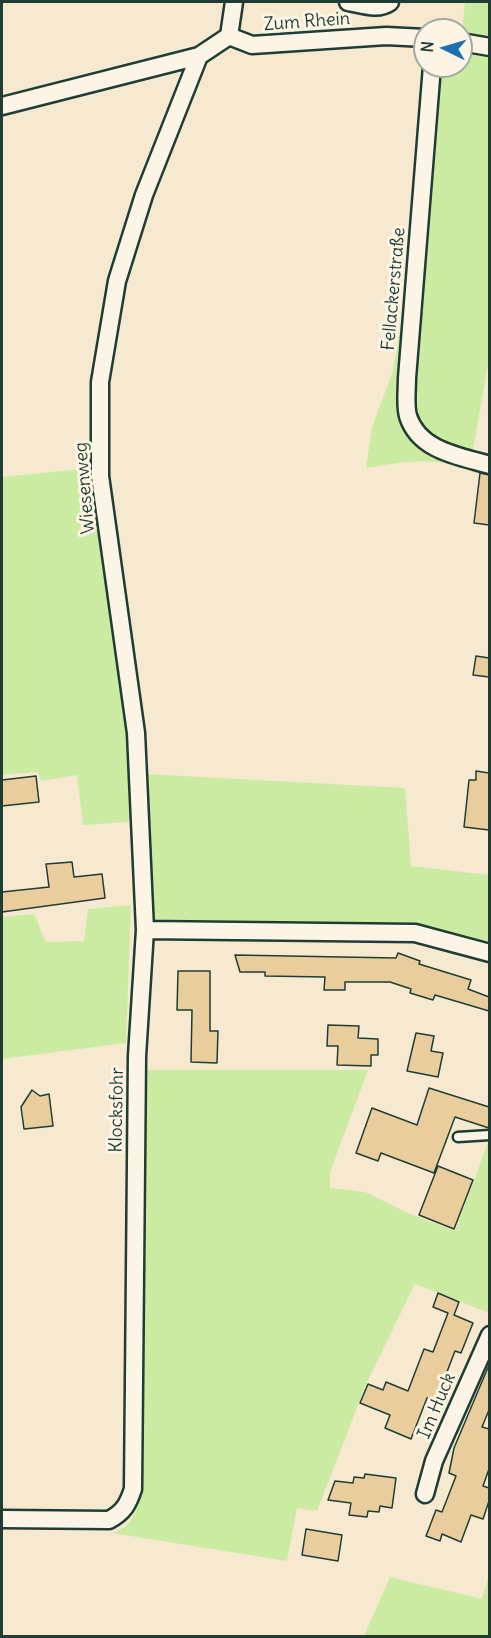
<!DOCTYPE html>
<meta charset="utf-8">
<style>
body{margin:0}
#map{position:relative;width:491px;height:1638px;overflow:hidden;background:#f6e9cf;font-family:Delius,sans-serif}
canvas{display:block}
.frame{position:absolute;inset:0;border:3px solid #1f3d34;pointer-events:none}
.north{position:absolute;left:413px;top:18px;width:60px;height:60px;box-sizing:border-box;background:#fcf5e5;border:2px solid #a4ab9e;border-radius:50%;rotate:275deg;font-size:16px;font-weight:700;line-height:24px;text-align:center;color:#1f3d34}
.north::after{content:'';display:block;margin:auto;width:21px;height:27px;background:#1f6fb2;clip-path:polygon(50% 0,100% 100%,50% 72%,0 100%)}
</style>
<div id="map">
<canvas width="491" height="1638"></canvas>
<div class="frame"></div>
<div class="north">N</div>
</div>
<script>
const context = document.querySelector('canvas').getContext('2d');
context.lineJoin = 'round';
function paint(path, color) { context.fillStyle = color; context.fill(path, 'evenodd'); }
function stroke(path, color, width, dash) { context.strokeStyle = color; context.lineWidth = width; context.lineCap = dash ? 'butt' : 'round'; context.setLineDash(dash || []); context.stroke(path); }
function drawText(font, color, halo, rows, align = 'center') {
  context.font = font + ' Delius,sans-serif'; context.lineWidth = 6; context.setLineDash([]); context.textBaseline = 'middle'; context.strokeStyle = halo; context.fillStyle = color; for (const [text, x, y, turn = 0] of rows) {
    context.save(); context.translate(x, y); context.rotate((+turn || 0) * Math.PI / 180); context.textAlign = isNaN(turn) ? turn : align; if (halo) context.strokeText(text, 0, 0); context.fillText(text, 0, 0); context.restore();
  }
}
const green = new Path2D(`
 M465,2H489V39L462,32Z
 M461,52L489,57V358L472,456C447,448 418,436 413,407L438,72L441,66H461Z
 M407,290L405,423L470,466L469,471C436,455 402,462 366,468L372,427L393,371Z
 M93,468L121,665L135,806L128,822L83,825L77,775L41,781L38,772L2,775V477Z
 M146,774L405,788L411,866L489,875V949L406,927L160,924L152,918Z
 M131,905L126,1043L2,1059V917L34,914L46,942L84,941L88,909Z
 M142,1070H368L330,1172V1188L365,1192L408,1213L455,1231L489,1140V1313L415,1284L367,1382L317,1511L297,1508L287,1561L112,1533C128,1528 134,1519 138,1503Z
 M489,1575V1636H364L390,1577L482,1599Z`);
const building = new Path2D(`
 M480,473L489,475V525L474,523Z
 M476,656L489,658V677L473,675Z
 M476,771L489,773V830L464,827L469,780H476Z
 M36,776L39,802L2,806V780Z
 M72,862L74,877L102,874L105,898L2,912V892L49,887L46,864Z
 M398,953L420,961L419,964L471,980L468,989L489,997V1011L435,995L433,1000L410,993L411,989L390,982H345V990H324L325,977L265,976V972H240L235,955L396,958Z
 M178,971H210V1031H218L217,1063L191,1062L192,1010H177Z
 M328,1025L359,1026L358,1038L378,1039V1055H371V1066L337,1065L338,1046H327Z
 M416,1033L434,1036L431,1051L443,1053L438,1077L407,1071Z
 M429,1088L489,1107V1128L455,1117L434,1173L381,1153L378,1161L356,1153L372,1108L417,1125Z
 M32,1090L40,1096L49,1094L53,1126L24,1129L21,1107Z
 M438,1166L473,1180L454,1229L419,1215Z
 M438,1293L459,1302L454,1315L473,1323L461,1353L455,1351L445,1377L448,1381L444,1390H440L436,1401L427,1398L411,1439L385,1428L390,1415L360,1403L368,1384L383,1390L386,1382L408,1391L424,1349L433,1352L448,1313L433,1307Z
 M489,1365V1410L482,1427L489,1429V1469L483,1486L489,1488V1501L483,1519L471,1515L461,1542L442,1534L440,1541L426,1536L436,1510L442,1512L456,1476L449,1473L454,1448Z
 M365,1474L396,1478L392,1508L380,1506L379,1512L368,1511L367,1517L349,1515L351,1503L328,1500L335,1481L353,1483L354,1477L364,1478Z
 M306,1529L342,1535L338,1561L302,1555Z`);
const lane = new Path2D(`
 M458,1137L490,1135`);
const street = new Path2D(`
 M348,2C361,4 378,11 390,2
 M229,36L252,45L386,36L425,38
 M229,36L234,2
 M461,42L490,47
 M432,66L407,378C407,390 405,405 408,416C419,451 459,456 490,465
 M2,106L199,56L229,36
 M145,930L415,933L490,953
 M425,1494L434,1461L490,1335
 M2,1519L109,1520C124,1512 128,1504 133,1489L137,1056L145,930L136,733L100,476V382L117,281L144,195L199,56`);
const streetNames = [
 ["Zum Rhein",307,22,-4],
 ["Fellackerstraße",394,289,-85],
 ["Wiesenweg",85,488,-95],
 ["Klocksfohr",117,1110,-89],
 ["Im Huck",437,1406,-67]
];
paint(green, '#cceba2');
paint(building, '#e9cd9d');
stroke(building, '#1f3d34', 1.5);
stroke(lane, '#1f3d34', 13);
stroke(street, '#1f3d34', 21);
stroke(lane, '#fcf5e5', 8);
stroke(street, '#fcf5e5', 16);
drawText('18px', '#1f3d34', '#fcf5e5', streetNames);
</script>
